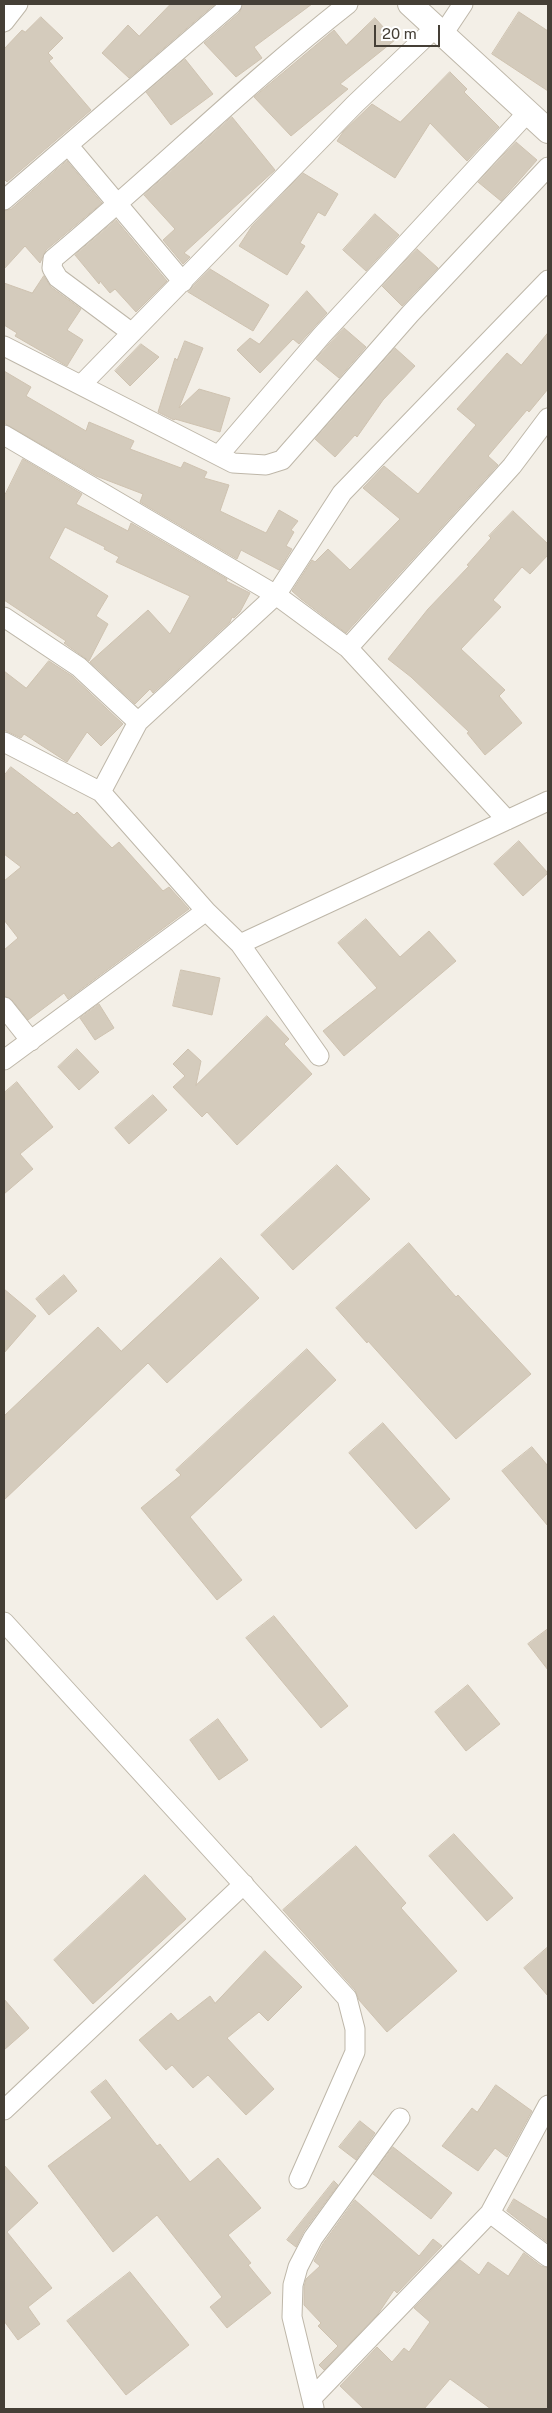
<!DOCTYPE html>
<style>
body{margin:0}
#map{position:relative;width:552px;height:2413px;overflow:hidden;background:#f3efe7;font-family:"Public Sans",sans-serif}
canvas{display:block}
.frame{position:absolute;inset:0;border:5px solid #453f36;pointer-events:none}
.scale{position:absolute;left:374px;top:25px;width:66px;height:22px;box-sizing:border-box;border:2px solid #453f36;border-top:0;padding-left:6px;font-size:15px;line-height:18px;white-space:nowrap;color:#453f36;-webkit-text-stroke:4px #fff;paint-order:stroke}
</style>
<div id="map">
<canvas width="552" height="2413"></canvas>
<div class="frame"></div>
<div class="scale">20 m</div>
</div>
<script>
const context = document.querySelector('canvas').getContext('2d');
context.lineJoin = 'round';
function paint(path, color) { context.fillStyle = color; context.fill(path, 'evenodd'); }
function stroke(path, color, width, dash) { context.strokeStyle = color; context.lineWidth = width; context.lineCap = dash ? 'butt' : 'round'; context.setLineDash(dash || []); context.stroke(path); }
const building = new Path2D(`
 M171,4H215L129,78L102,53L128,25L139,36Z
 M243,4H312L254,47L262,58L236,77L204,43L239,13Z
 M519,12L548,31V91L492,54Z
 M41,17L63,38L48,53L53,58L49,61L91,110L7,182L4,179V49L22,30L25,32Z
 M375,18L395,40L340,84L348,89L291,136L254,97L334,30L346,45Z
 M185,59L213,94L171,125L146,92Z
 M450,72L467,89L464,92L499,127L467,161L430,123L395,178L337,141L343,132L372,104L400,122Z
 M232,117L275,170L184,253L190,257L183,264L163,240L175,229L144,195Z
 M516,142L537,160L501,201L478,182Z
 M67,161L102,203L46,250L40,263L25,246L4,269V211L11,209Z
 M303,173L338,194L325,216L318,212L300,243L305,246L287,275L239,246L252,226Z
 M375,214L399,235L366,271L343,250Z
 M116,220L167,281L136,312L115,289L110,293L100,281L99,284L75,255Z
 M417,249L438,268L402,306L382,286Z
 M210,269L269,305L253,331L188,292Z
 M44,276L51,287L81,309L67,330L83,340L67,366L15,336L17,333L4,325V283L32,293Z
 M307,291L327,313L299,344L293,339L260,373L237,350L250,338L259,344Z
 M344,328L366,347L339,378L316,359Z
 M548,333V389L529,412L527,410L488,456L498,465L346,633L301,599L292,591L312,560L315,562L328,549L350,570L400,519L363,488L384,466L418,494L476,425L457,409L507,353L521,365Z
 M185,341L203,348L179,408L199,389L230,398L220,432L175,419L174,420L158,412L175,358L177,360Z
 M141,344L159,357L130,386L115,371Z
 M395,348L415,366L383,400L357,437L355,435L335,457L315,439Z
 M4,371L31,387L26,396L86,431L89,422L134,441L130,449L181,468L184,462L207,472L204,478L229,485L220,511L266,533L279,510L298,521L291,530L294,532L286,546L292,549L279,570L241,550L237,559L140,502L143,494L96,476L4,423Z
 M23,459L82,494L76,504L128,531L131,523L227,579L226,581L250,593L240,612L234,618L232,617L230,622L153,693L150,689L135,704L90,662L148,610L170,634L190,596L116,562L119,557L104,549L105,547L65,527L49,558L108,596L96,616L108,624L89,661L64,643L66,641L4,600V497Z
 M513,511L548,544V555L530,574L522,567L493,600L501,607L461,649L505,690L499,696L522,723L485,755L467,733L469,732L411,677L388,659L428,609L469,566L467,565L491,538L489,536Z
 M49,661L72,676L123,724L101,746L87,732L67,762L24,734L21,738L4,730V671L26,688Z
 M11,767L74,815L77,812L112,848L119,842L163,891L169,887L189,909L68,999L64,993L28,1020L12,1000L4,996V950L18,938L4,920V881L21,867L4,854V776Z
 M519,841L548,873L523,896L494,864Z
 M366,919L400,957L429,931L456,961L344,1056L323,1031L377,988L338,943Z
 M181,970L220,978L212,1015L173,1006Z
 M99,1004L114,1028L95,1040L80,1018Z
 M267,1016L289,1039L284,1044L312,1074L237,1145L207,1112L202,1117L173,1087L185,1076L173,1064L188,1049L201,1061L196,1085Z
 M77,1049L99,1072L79,1090L58,1067Z
 M17,1082L53,1127L20,1154L33,1169L4,1194V1093Z
 M153,1095L167,1110L129,1144L115,1128Z
 M337,1165L370,1199L293,1270L261,1235Z
 M409,1243L456,1297L458,1295L531,1374L456,1439L368,1341L367,1343L336,1308Z
 M221,1258L259,1298L167,1383L148,1363L4,1500V1416L98,1327L121,1351Z
 M64,1275L77,1291L49,1315L36,1299Z
 M4,1289L36,1316L4,1353Z
 M307,1349L336,1380L190,1517L242,1580L217,1600L141,1508L181,1475L176,1470Z
 M383,1423L450,1499L416,1529L349,1453Z
 M532,1447L548,1466V1526L502,1471Z
 M274,1616L348,1706L321,1728L246,1638Z
 M548,1629V1670L528,1644Z
 M468,1685L500,1724L466,1751L435,1712Z
 M218,1719L248,1760L219,1780L190,1740Z
 M454,1834L513,1898L487,1921L429,1856Z
 M356,1846L406,1903L401,1908L457,1971L387,2032L359,2000L355,1990L283,1910Z
 M145,1875L186,1919L93,2004L54,1960Z
 M548,1947V1996L524,1968Z
 M265,1951L302,1987L268,2021L259,2012L227,2038L274,2089L246,2115L208,2075L193,2088L172,2065L166,2070L139,2040L171,2013L178,2021L210,1996L215,2003Z
 M4,1999L29,2028L4,2050Z
 M106,2080L157,2146L160,2144L190,2182L218,2158L261,2208L228,2235L251,2263L248,2265L271,2293L227,2328L210,2307L222,2297L157,2215L113,2252L48,2166L112,2118L91,2092Z
 M496,2085L532,2111L507,2157L495,2148L478,2171L442,2146L472,2108L477,2112Z
 M360,2121L375,2133L356,2160L339,2147Z
 M393,2147L452,2193L431,2219L373,2174Z
 M4,2165L38,2203L7,2232L52,2288L28,2307L40,2324L18,2340L4,2321Z
 M334,2181L338,2185L304,2231L296,2247L287,2240Z
 M514,2199L548,2220V2243L507,2211Z
 M355,2200L419,2256L433,2239L442,2246L397,2293L394,2290L378,2314L324,2370L319,2365L338,2346L318,2326L321,2323L304,2305V2287L306,2279L320,2266L314,2261L323,2244Z
 M524,2253L541,2266L548,2268V2409H491L450,2379L424,2409H364L340,2386L377,2347L392,2362L404,2348L409,2352L430,2322L414,2308L460,2260L479,2275L488,2262L508,2276Z
 M130,2272L189,2345L126,2395L67,2321Z`);
const minor = new Path2D(`
 M4,22L18,4
 M443,34L463,4
 M68,145L183,282
 M4,200L232,4
 M132,333L58,278L52,268L53,259C153,176 246,84 348,4
 M4,346L233,463L266,465L282,460L410,314L548,167
 M81,385L355,104L436,27
 M4,435L276,595L342,493L548,280
 M219,455L322,335L528,112
 M4,617L79,667L138,722
 M348,648L512,466L548,418
 M4,742L101,792L206,911L240,944L319,1056
 M101,792L138,722L276,595L348,648L507,820
 M240,944L548,801
 M4,1007L31,1041
 M4,1060L206,911
 M4,1622L347,1998L355,2029V2052L299,2179
 M4,2110L244,1884
 M490,2213L548,2105
 M312,2398L490,2213L548,2257
 M314,2408L292,2317L293,2285L298,2267L313,2238L400,2118`);
const tertiary = new Path2D(`
 M410,4L548,131`);
paint(building, '#d4cbbc');
stroke(building, '#cec2b0', 1);
stroke(minor, '#beb7a9', 21);
stroke(tertiary, '#beb7a9', 26);
stroke(minor, '#fff', 19);
stroke(tertiary, '#fff', 24);
</script>
